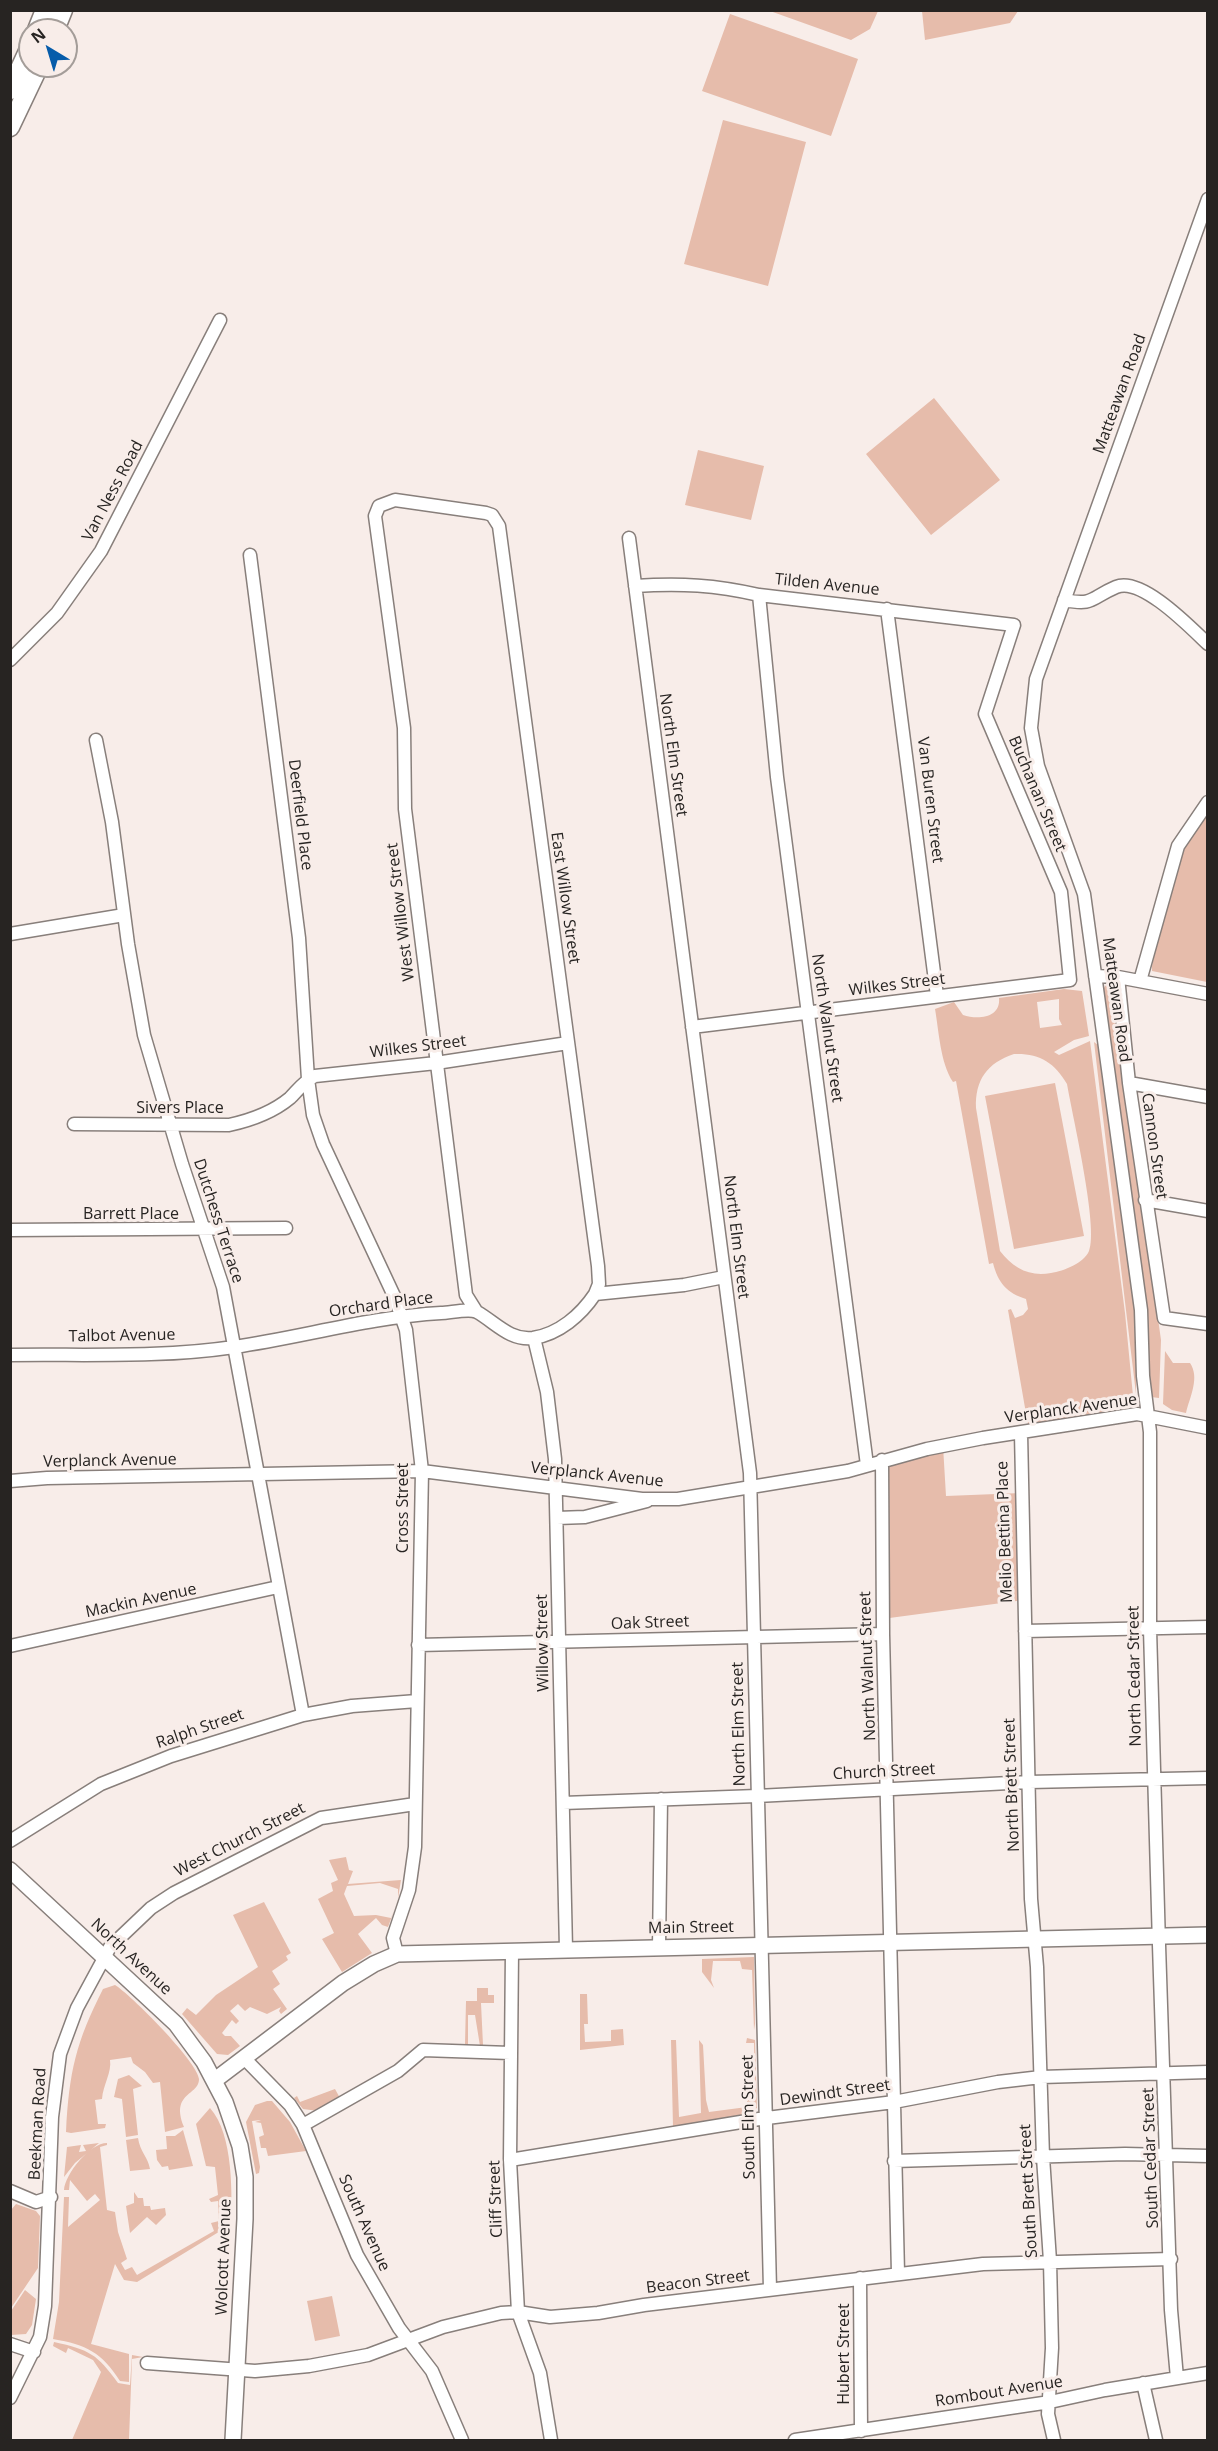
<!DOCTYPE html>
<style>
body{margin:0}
#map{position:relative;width:1218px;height:2451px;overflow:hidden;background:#f8ede9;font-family:"Open Sans",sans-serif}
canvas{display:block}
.frame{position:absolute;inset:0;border:12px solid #272422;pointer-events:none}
.north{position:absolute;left:18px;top:18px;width:60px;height:60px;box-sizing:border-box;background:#f8ede9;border:2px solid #a49d99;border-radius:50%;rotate:322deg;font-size:16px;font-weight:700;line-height:24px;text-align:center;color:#272422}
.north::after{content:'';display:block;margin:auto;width:21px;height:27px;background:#065caa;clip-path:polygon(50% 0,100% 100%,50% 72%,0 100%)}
</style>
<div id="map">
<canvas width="1218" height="2451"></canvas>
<div class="frame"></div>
<div class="north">N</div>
</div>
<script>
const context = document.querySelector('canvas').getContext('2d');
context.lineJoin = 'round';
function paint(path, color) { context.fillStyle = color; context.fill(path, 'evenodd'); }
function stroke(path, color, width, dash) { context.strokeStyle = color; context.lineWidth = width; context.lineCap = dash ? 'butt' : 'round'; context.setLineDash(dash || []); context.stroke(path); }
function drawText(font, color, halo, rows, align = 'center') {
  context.font = font + ' "Open Sans",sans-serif'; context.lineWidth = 6; context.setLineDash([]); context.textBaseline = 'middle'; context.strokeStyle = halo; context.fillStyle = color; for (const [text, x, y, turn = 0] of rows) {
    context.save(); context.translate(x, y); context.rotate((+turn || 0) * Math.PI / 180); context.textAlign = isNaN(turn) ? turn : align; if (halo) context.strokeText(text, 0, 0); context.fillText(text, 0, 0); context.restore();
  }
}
const green = new Path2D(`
 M770,11H878L870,29L851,40Z
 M922,11L1018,10V11L1010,23L925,40Z
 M730,14L858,59L831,136L702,91Z
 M723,120L806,142L768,286L684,264Z
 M934,398L1000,480L931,535L866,454Z
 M698,450L764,466L751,520L685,505Z
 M1207,802V982L1152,971V966L1178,846Z
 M1111,983L1161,1340L1159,1398L1151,1397L1146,1306L1102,992L1105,986Z
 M1064,989L1082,991L1089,1036L1074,1040L1054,1052L1059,1055L1090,1041L1125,1313L1133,1396L1119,1409L1028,1425L1008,1310L1011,1309L1015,1318L1023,1315L1028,1309L1026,1299C1007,1293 998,1283 993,1263L989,1264L956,1081L953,1082C940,1062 939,1031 935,1009L954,1002L963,1015C978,1020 1001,1018 999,998ZM1059,999V1019L1062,1025L1040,1028L1037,1002ZM1014,1054C1039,1053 1054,1062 1067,1084C1072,1114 1099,1228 1089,1251C1084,1263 1064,1271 1051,1273C1029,1277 1013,1268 1000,1251L976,1108C975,1080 987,1063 1014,1054Z
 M1094,1042L1098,1045L1136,1310V1394Z
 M1055,1083L1084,1236L1014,1249L985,1096Z
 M1165,1351L1173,1363H1190C1200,1378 1190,1396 1186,1413L1172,1410L1163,1404Z
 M943,1446L946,1496L1021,1493L1024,1600L882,1619V1460Z
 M346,1857L349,1870L353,1871L348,1884L401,1880L398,1898V1889L380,1883L347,1886L344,1894L354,1916L376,1915L391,1918L395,1908L388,1927L382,1925L376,1918L358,1934L372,1953L342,1972L322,1939L334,1933L318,1899L333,1891L331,1883L338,1880L329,1860Z
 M264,1902L291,1953L286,1956L288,1960L272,1971L280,1984L273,1989L287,2009L281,2014L279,2011L281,2007L267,2014L250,2007L245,2011L238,2004L230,2011L239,2021L236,2024L232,2020L222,2033L225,2036H231L240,2046L228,2055L217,2054L182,2014L187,2008L196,2015L216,1995L258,1967L233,1915Z
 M754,1957L755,2024L754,2030L752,1970L742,1969L740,1961H713L711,1980L714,1988L702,1972V1959Z
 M115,1985C130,1994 198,2062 199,2079C199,2096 170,2092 184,2127L165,2132L160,2082L153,2083L145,2072L133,2063L131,2057L110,2060C112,2072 103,2085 102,2099L95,2100L98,2124H106L105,2128L71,2133L66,2132C69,2072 76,2042 103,1989Z
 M477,1988H488V1995H494V2003H481L483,2045L480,2046L475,2015H468V2044H465L466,2001H477Z
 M580,1994H587L588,2024H584L585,2042L611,2041V2030L623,2029L624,2045L580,2050Z
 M747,2038L755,2040L757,2108L753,2110L756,2112L673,2127L671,2040H676L679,2117L701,2113L699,2040L703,2045L706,2100L709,2112L747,2107V2096L755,2093L754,2043H746Z
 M129,2075L142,2086L133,2089L138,2135L126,2137L122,2099L114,2097L118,2079Z
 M335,2089L340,2098L318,2111L303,2109L294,2098L297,2096L300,2102Z
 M267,2101H272L290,2122L306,2151L268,2156L266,2148H261L259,2137L264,2135L261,2123L255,2122L261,2120L252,2121L260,2167L259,2173L256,2174L246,2122L255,2105Z
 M210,2108C234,2135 232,2195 231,2229L222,2230L137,2282L124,2280L115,2264L91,2344L129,2354V2382L120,2381C101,2352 87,2345 53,2339L59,2302L64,2197H69L68,2227L100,2200L95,2194L87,2201L70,2180L69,2190H64C65,2174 90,2143 107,2143V2145L100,2147L107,2210L115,2212L118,2232L127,2259L121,2263L125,2270L132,2267L137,2275L214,2231L211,2223L219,2221L218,2201L211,2202L209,2199L218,2195L215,2167L206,2166L196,2124Z
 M183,2130L193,2166L169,2170L168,2166L162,2167L157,2160L156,2150L167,2149L166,2136H175Z
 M138,2138C140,2152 148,2157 150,2169L130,2171L126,2140Z
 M99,2143L75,2163L64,2177L67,2147L81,2145L79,2152L86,2151L83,2145Z
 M134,2192L138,2198H143L144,2206H150L151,2210L165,2208L166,2215L156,2225L147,2217L130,2233L126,2206L134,2203Z
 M16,2204L36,2211L40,2216L38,2268L11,2308V2210Z
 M25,2290L36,2299L32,2325L26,2334L11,2335V2311Z
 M332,2296L340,2336L315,2341L307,2301Z
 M54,2342C90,2350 97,2354 118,2383L130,2385L132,2355L143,2357L132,2359L129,2440H72L101,2372L93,2360L68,2348L66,2353L53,2346Z`);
const minor = new Path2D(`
 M629,538L750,1473L770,2289
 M250,555L299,938L308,1079L313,1115L323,1144L395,1298L406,1330L422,1471L415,1847L409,1890L393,1938L397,1954
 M635,586C681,583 715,585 759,595L1014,625L985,714L1061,892L1070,980L692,1027
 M759,595L777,777L867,1465
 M1064,600C1095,606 1090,598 1116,587C1141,576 1190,627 1208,644
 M887,609L937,996
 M10,660L57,613L101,551L220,320
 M96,740L112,822L128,944L144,1035L182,1164L223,1287L303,1715
 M10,934L124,915
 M1095,976L1118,977L1208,994
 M1118,977L1129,1083L1164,1318L1208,1324
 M1140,981L1178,846L1208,802
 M1129,1083L1208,1097
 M74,1124L229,1125C252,1120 272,1113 290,1098C298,1090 304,1081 315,1076L436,1063L568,1043
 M1145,1200L1208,1211
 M10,1230L286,1228
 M476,1311L466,1295L405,809L404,728L375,516L379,506L395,500L486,513L492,515L499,526L598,1266L599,1284L595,1294
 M534,1338L547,1392L555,1459L566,1949
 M10,1355C84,1354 161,1358 234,1347C303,1337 370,1317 441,1313C450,1313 469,1308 477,1312C495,1322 510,1341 533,1338C559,1334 581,1315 595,1294L684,1285L724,1277
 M1021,1433L1031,1899L1037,1967L1043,2157L1050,2261L1052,2348L1048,2414L1054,2440
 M882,1460L883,1634L898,2273
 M10,1481L47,1478L422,1471L642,1499H678L848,1471L927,1449L983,1438L1137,1414L1208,1428
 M557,1518L585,1517L647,1501
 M1025,1631L1208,1627
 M418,1645L883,1634
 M10,1646L278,1587
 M563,1803L757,1796L1029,1782L1208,1778
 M10,1841L101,1784L171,1756L303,1715L352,1706L417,1701
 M659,1947L661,1799
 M512,1951L510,2160L518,2312L540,2373L551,2440
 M244,2058L290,2105L303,2125L357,2255L399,2328L432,2371L462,2440
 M303,2125L398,2071L423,2050L510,2053
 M510,2160L759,2119L894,2102L998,2082L1041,2077L1208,2072
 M894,2161L1125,2154L1208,2156
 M10,2191L36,2202L51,2197
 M860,2278L861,2431
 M10,2344L34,2352
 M147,2363L255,2371L309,2366L368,2355L443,2327L501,2313L518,2312L550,2317L598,2313L644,2305L983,2264L1171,2259
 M1177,2378L1171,2310L1159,1945L1150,1629V1432L1143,1376L1141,1310L1084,894L1038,766L1031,728L1036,679L1208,199
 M1143,2383L1156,2440
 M10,2398L40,2337L45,2306L52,2117L60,2054L77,2008L110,1947L151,1908L174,1893L321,1818L415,1804
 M795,2440L1050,2402L1105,2390L1208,2373`);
const major = new Path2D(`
 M10,1870L176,2024L204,2062L225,2102L240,2146L245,2177V2219L233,2440
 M215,2080L343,1983L374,1964L397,1954L1208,1935`);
const highway = new Path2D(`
 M37,30L45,10
 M55,30L63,10
 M10,90L30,47
 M10,127L39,66`);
const streetNames = [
 ["Matteawan Road",1120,394,-70],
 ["Van Ness Road",113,491,-62],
 ["Tilden Avenue",827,585,6],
 ["North Elm Street",673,755,82],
 ["Buchanan Street",1037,794,67],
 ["Van Buren Street",930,800,83],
 ["Deerfield Place",300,815,83],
 ["East Willow Street",565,898,82],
 ["West Willow Street",401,912,-97],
 ["Wilkes Street",897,985,-7],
 ["Matteawan Road",1116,1000,82],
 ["North Walnut Street",827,1028,82],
 ["Wilkes Street",418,1047,-7],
 ["Sivers Place",180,1108],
 ["Cannon Street",1154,1146,82],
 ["Barrett Place",131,1214],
 ["Dutchess Terrace",218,1221,72],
 ["North Elm Street",736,1237,83],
 ["Orchard Place",381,1305,-8],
 ["Talbot Avenue",122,1336,-1],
 ["Verplanck Avenue",1071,1409,-8],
 ["Verplanck Avenue",110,1461,-1],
 ["Verplanck Avenue",597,1475,6],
 ["Cross Street",403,1508,-90],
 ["Melio Bettina Place",1005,1532,-92],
 ["Mackin Avenue",141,1601,-12],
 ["Oak Street",650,1623,-2],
 ["Willow Street",543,1643,-91],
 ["North Walnut Street",868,1666,-92],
 ["North Cedar Street",1135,1676,-91],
 ["North Elm Street",739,1724,-91],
 ["Ralph Street",200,1729,-19],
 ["Church Street",884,1772,-3],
 ["North Brett Street",1012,1785,-92],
 ["West Church Street",240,1840,-27],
 ["Main Street",691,1928,-1],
 ["North Avenue",131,1957,43],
 ["Dewindt Street",835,2093,-8],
 ["South Elm Street",749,2117,-91],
 ["Beekman Road",38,2124,-87],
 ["South Cedar Street",1151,2158,-92],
 ["South Brett Street",1029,2191,-93],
 ["Cliff Street",496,2199,-92],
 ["South Avenue",364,2223,66],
 ["Wolcott Avenue",224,2257,-88],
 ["Beacon Street",698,2282,-7],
 ["Hubert Street",844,2354,-90],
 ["Rombout Avenue",999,2392,-9]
];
paint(green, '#e6bcab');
stroke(minor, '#887f7b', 15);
stroke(major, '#887f7b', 18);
stroke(highway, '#887f7b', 21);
stroke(minor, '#fff', 12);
stroke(major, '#fff', 15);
stroke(highway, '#fff', 18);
drawText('16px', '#272422', '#f8ede9', streetNames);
</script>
